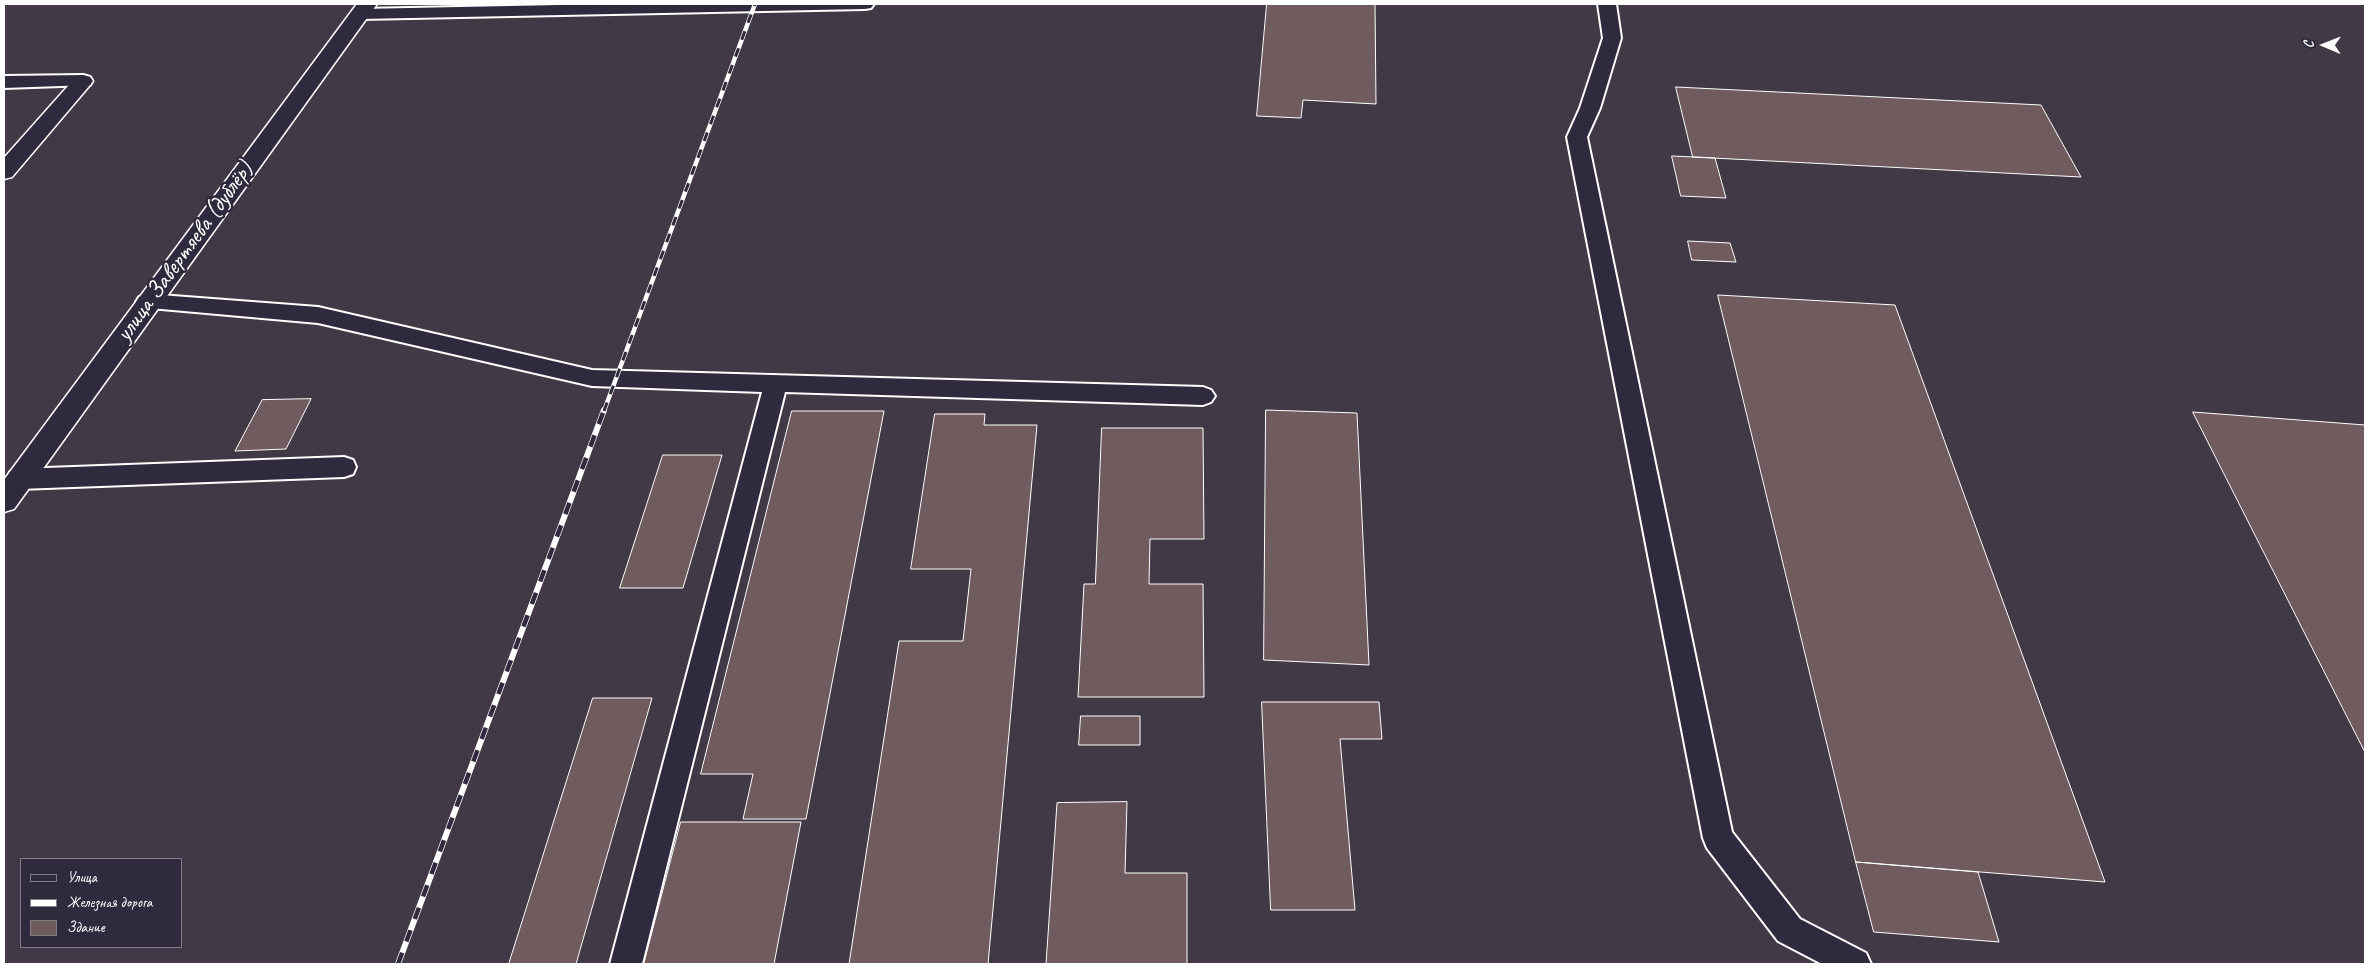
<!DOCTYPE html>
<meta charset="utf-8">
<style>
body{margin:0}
#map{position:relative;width:2369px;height:968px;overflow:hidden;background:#423947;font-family:Caveat,sans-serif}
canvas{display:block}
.frame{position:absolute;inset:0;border:5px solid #fff;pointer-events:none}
.legend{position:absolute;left:20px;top:858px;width:162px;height:90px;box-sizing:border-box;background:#2f2a3d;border:1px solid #827f8b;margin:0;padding:6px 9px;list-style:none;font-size:15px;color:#fff}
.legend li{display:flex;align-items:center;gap:10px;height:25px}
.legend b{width:25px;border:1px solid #827f8b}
.north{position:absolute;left:2299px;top:20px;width:50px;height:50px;-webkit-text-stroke:4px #2f2a3d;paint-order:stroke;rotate:271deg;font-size:14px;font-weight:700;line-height:20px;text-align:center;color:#fff}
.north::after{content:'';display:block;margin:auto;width:18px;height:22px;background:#fff;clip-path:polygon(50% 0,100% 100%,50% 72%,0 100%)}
</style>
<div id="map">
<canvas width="2369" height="968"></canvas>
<div class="frame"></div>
<ul class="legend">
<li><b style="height:6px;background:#2f2a3d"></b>Улица</li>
<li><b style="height:6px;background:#fff"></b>Железная дорога</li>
<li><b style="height:14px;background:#705c5e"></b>Здание</li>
</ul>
<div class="north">С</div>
</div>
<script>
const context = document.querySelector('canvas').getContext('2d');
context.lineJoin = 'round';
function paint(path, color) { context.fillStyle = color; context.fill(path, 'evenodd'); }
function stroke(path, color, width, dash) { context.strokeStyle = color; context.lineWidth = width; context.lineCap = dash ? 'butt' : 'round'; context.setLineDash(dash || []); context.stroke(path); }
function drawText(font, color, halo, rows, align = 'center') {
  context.font = font + ' Caveat,sans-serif'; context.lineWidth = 5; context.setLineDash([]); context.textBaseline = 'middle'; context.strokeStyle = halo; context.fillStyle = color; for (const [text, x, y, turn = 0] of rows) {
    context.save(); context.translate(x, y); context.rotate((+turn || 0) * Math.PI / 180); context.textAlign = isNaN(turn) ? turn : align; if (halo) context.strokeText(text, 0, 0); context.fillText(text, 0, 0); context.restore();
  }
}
const building = new Path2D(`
 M1267,4H1375L1376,104L1303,100L1301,118L1257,116Z
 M1676,87L2041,105L2081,177L1693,157Z
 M1672,156L1715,158L1726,198L1681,196Z
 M1688,241L1730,243L1736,262L1692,260Z
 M1718,295L1895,305L2105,882L1856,862Z
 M311,399L286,449L235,451L262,400Z
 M1266,410L1357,413L1369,665L1264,660Z
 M792,411H884L806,819H743L753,774H701Z
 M2193,412L2365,425V752Z
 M935,414H985L984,425H1037L988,964H849L899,641H963L971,569H911Z
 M1102,428H1203L1204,539H1150L1149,584H1203L1204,697H1078L1084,584H1095Z
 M663,455H722L683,588H620Z
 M593,698H652L576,964H509Z
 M1262,702H1379L1382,739H1340L1355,910H1271Z
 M1081,716H1140V745H1079Z
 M1127,802L1125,873H1187V964H1046L1057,803Z
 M681,822H801L774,964H644Z
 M1856,862L1978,872L1999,942L1874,932Z`);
const service = new Path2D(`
 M609,4H874L871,8L865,9L360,19L354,18L351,14L354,10L360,9Z
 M1598,4H1616L1621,38L1600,108L1587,137L1732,832L1800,919L1866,953L1871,964H1822L1778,941L1707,848L1703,838L1567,137L1580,108L1603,38Z
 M83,75L90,77L92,81L90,85L4,88V76Z
 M147,294L318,307L592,370L1203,387L1211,390L1215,396L1211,402L1203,405L785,392L642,964H610L762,392L592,386L318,323L139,307L136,302L139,297Z
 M344,457L353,460L356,467L353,474L344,477L19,489L10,486L7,479L10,472L19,469Z`);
const minor = new Path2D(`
 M83,75L90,77L93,81L90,85L12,177L4,179V158L76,77Z`);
const tertiary = new Path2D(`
 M357,4H377L14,509L4,512V480Z`);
const railFar1 = new Path2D(`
 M604,411L755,4`);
const rail = new Path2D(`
 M398,964L604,410`);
const streetNames = [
 ["улица Завертяева (дублёр)",185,252,-54]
];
paint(building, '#705c5e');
stroke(building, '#fff', 1);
stroke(service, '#fff', 4);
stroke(minor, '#fff', 3);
stroke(tertiary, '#fff', 3);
paint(service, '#2f2a3d');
paint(minor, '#2f2a3d');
paint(tertiary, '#2f2a3d');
stroke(railFar1, '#fff', 4.5);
stroke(rail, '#fff', 6);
stroke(railFar1, '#2f2a3d', 3, [9]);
stroke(rail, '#2f2a3d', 4.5, [12]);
drawText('24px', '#fff', '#2f2a3d', streetNames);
</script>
